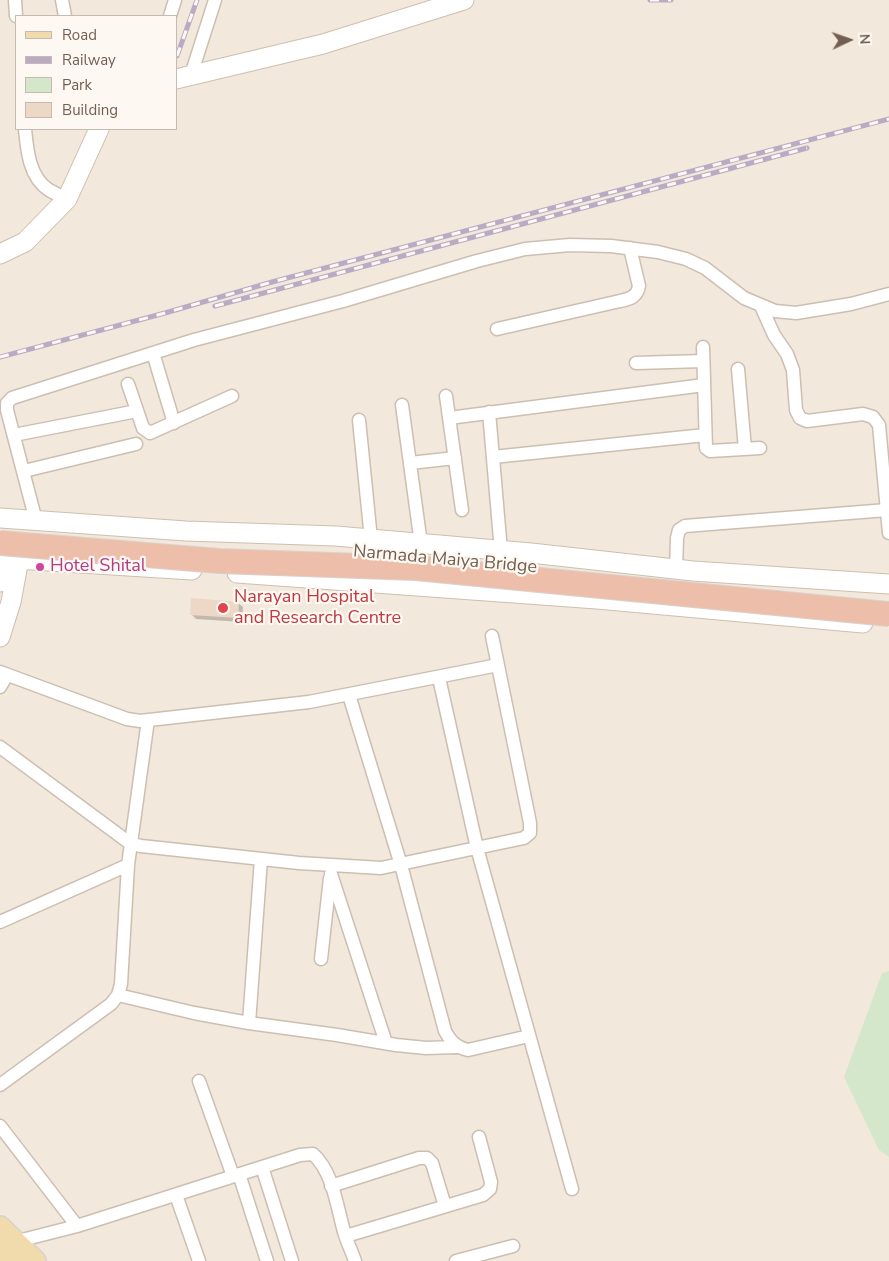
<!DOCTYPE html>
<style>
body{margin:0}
#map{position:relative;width:889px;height:1261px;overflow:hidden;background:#fbf6ec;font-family:"Nunito Sans",sans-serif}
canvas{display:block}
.legend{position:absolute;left:15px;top:15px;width:162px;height:115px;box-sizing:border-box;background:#fdf9f2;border:1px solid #c6bbb2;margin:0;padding:6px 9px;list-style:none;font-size:15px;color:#735f51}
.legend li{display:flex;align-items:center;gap:10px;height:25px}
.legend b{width:25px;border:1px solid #c6bbb2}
.north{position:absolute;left:824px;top:15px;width:50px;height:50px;-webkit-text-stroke:4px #fdf9f2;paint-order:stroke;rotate:87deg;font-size:14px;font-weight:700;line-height:20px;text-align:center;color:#735f51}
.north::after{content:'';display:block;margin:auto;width:18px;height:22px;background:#735f51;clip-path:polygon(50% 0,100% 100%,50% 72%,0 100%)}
</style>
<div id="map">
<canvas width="889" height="1261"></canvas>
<ul class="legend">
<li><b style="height:6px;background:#f1dbac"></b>Road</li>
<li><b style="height:6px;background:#baaac4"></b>Railway</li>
<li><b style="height:14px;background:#d5e7cb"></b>Park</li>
<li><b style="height:14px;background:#edd8c6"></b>Building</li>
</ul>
<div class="north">N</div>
</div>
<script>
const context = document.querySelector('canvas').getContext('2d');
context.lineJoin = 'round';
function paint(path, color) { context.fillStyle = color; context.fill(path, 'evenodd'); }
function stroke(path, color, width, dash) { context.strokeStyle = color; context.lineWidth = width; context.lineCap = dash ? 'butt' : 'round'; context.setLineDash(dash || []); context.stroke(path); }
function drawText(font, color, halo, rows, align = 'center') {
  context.font = font + ' "Nunito Sans",sans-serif'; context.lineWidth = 4.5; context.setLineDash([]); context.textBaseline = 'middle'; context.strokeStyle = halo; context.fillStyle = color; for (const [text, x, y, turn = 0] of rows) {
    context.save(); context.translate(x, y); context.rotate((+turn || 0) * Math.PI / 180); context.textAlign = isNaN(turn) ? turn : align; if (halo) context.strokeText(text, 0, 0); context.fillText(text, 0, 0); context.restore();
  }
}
const residential = new Path2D(`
 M0,0H889V1261H0ZM16,16H176V129H16Z`);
const green = new Path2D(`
 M889,971V1157L879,1150L844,1077L882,973Z`);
const shadow = new Path2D(`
 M238,603L243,607L242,622L196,619L191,614Z`);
const building = new Path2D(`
 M191,598L239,602L238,618L190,615Z`);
const street = new Path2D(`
 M15,0L16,16
 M62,0L65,16
 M170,16L175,0
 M191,75L215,0
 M25,129C27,150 29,177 49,190C54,193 61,196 67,199
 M761,306L774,335L787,354L793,370L796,410L800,418L807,421L863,414L873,417L879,425L889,533
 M497,329L620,301C630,299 637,297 639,286L630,248
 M703,347L706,448L710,451L760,448
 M153,353L174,423
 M636,363L703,361
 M738,369L745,449
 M128,384L143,428L150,433L232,396
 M446,396L462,510
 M402,405L421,544
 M489,412L501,551
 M449,418L704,385
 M359,420L371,539
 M14,435L137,411
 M493,457L705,435
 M410,463L455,458
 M24,471L136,444
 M36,521L7,410V403L12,398L194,340L343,301L477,261L525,249L570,245L611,246L658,252L686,259L705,268L744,298L775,311L796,313L851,304L889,294
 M676,569L677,538L679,530L685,526L887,510
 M0,672L127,719L140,721L309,702L498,665
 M439,678L477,848L572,1189
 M0,687L7,675
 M349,695L401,865L445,1031C451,1042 456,1047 468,1050L529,1036
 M0,747L131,844L141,846L299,863L381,868L524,838L530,833V823L492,636
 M331,874L386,1043
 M0,922L128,865
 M321,959L330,878
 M118,995L194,1013L249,1023L337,1035L396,1045L426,1048L458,1047
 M249,1023L261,859
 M199,1081L233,1176
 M0,1085L111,1004L118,995L121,984L128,865L148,720
 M0,1126L77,1226
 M262,1167L292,1261
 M239,1174L267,1261
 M331,1186L419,1158H427L432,1163L445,1206
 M176,1195L199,1261
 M346,1236L483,1195L490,1189L491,1182L479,1137
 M14,1242L77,1226L300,1155L313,1154C334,1173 337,1209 345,1235C348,1244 352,1252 355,1261
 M456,1261L513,1246`);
const secondary = new Path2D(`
 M176,79L323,44L464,0
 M0,254L25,242L67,199L99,129
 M0,518L186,531L336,536L531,553L693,571L889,584
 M0,558L192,570
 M237,573L597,599L863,623
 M0,582L5,546
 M0,637L11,602L21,548`);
const primary = new Path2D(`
 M0,1227L35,1261
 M0,1250L11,1261`);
const rail = new Path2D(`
 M650,0H671
 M177,56L197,0
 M215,306L807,148
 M0,357L165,313L272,282L889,119`);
const highwayBridge = new Path2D(`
 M0,543L219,561L416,568L889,614`);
const markers = [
 [40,567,5,"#d1479c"],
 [223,608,6,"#e0444e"]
];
const streetNames = [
 ["Narmada Maiya Bridge",445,560,5]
];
const hotelNames = [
 ["Hotel Shital",50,567]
];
const healthNames = [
 ["Narayan Hospital",234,598],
 ["and Research Centre",234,619]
];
paint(residential, '#f2e8db');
paint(green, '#d5e7cb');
paint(shadow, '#0003');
paint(building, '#edd8c6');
stroke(street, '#ccbfb2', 15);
stroke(secondary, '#cebfb0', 21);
stroke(primary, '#d8d2ce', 24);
stroke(street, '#fff', 12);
stroke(secondary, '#fff', 19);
stroke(primary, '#f1dbac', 21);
stroke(rail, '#baaac4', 5);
stroke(rail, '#fdf9f2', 3, [9]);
stroke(highwayBridge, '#d8d2ce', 26, []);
stroke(highwayBridge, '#edbfaa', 24);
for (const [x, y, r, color] of markers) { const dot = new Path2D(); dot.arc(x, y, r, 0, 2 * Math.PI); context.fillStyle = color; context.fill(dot); stroke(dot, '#fdf9f2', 2); }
drawText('18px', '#735f51', '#fdf9f2', streetNames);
drawText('18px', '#b23c85', '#fdf9f2', hotelNames, 'left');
drawText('18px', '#be3a42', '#fdf9f2', healthNames, 'left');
</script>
